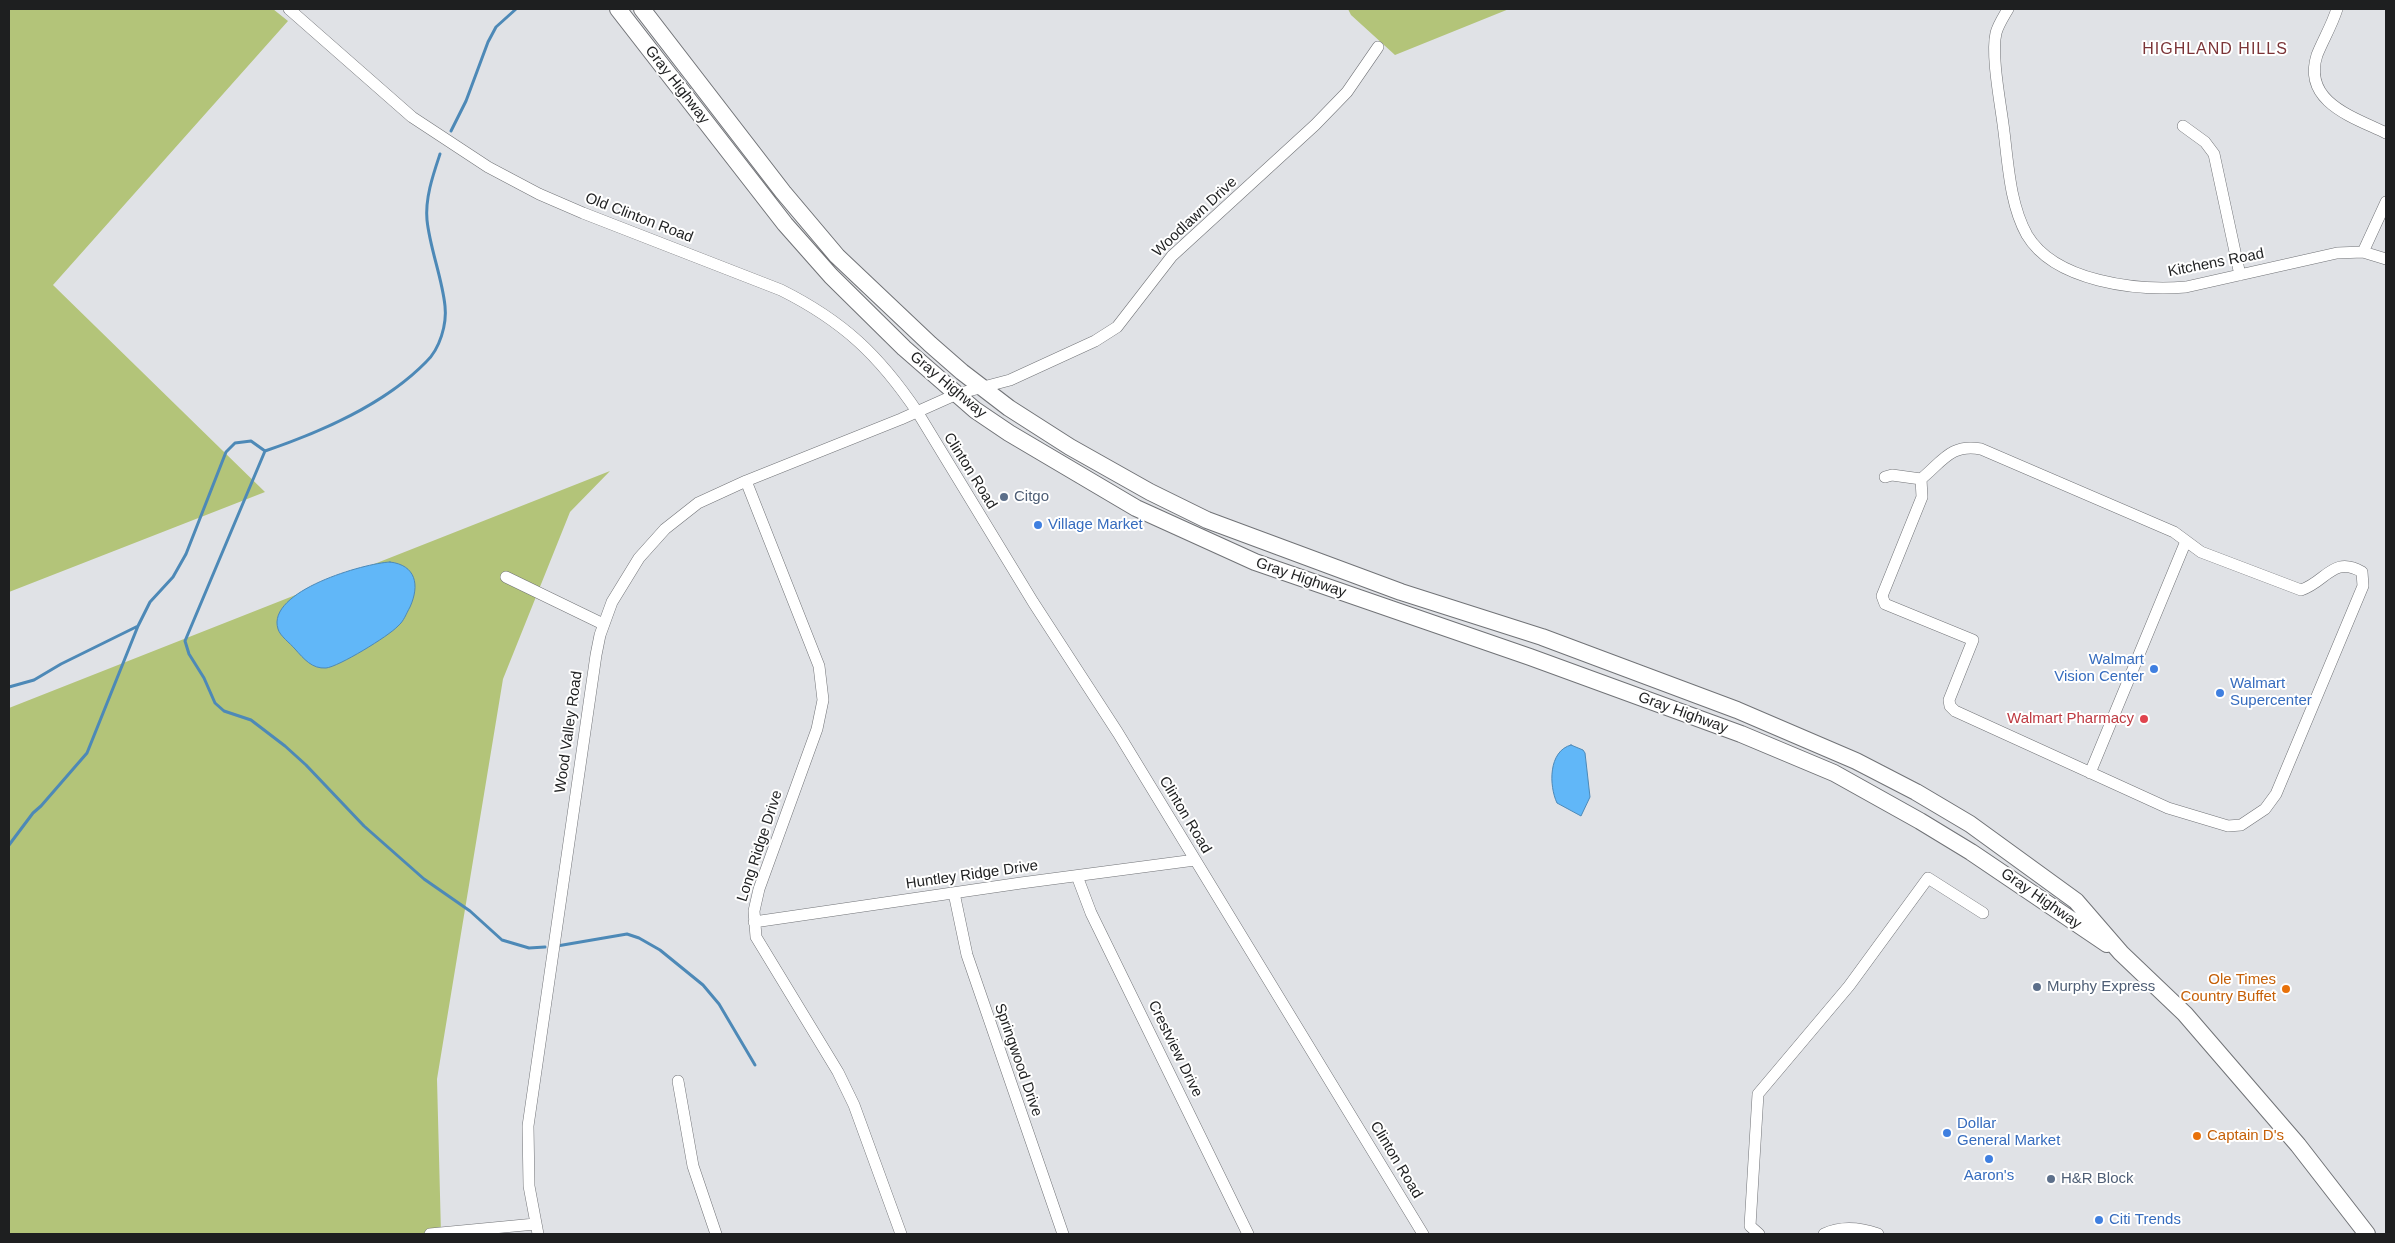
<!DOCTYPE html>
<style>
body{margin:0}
#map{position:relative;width:2395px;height:1243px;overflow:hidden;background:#e0e2e6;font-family:Arial,sans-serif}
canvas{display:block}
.frame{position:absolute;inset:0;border:10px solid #1e1f20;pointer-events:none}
</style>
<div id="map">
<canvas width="2395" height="1243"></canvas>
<div class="frame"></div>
</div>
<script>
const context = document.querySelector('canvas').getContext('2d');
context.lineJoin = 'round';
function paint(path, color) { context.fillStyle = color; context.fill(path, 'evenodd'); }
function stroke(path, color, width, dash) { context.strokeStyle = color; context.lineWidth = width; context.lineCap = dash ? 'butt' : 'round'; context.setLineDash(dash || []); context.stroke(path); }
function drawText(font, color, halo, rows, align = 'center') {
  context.font = font + ' Arial,sans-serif'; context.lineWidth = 4; context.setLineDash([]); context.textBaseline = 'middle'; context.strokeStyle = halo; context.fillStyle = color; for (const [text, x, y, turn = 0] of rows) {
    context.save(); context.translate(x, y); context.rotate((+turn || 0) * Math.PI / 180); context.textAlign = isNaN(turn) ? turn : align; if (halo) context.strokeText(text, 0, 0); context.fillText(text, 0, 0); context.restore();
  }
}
const green = new Path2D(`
 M9,9H273L288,21L53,285L265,492L9,592Z
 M1348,9H1509L1395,55L1351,15Z
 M610,471L570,512L503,679L437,1079L441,1234H9V708Z`);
const water = new Path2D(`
 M390,562C416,565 420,585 410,607C406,614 404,621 398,626C389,636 338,667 326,668C312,669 304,659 295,649C290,643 280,636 278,629C266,591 365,563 390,562Z
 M1571,745L1583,750L1585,753L1590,797L1581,816L1557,803C1549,786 1548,751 1571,745Z`);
const stream = new Path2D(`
 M451,131L466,101L488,42L496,27L516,9
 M440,154C433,175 425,198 427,220C430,249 442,277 445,306C447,324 440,349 426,362C384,405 321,432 265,451L185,641L189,654L204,678L215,703L224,711L251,720L285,746L306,765L364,826L424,879L470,911L502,940L529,948L545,947
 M9,687L34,680L61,664L138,626
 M9,845L33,813L41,806L87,753L138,626L150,602L173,577L186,554L226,452L235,443L251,441L265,451
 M557,946L627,934L639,938L660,950L703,985L719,1004L755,1065`);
const minor = new Path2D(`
 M289,9L412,117L488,167L539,194L583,213L781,290C843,321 879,355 918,413L1033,602L1118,733L1423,1234
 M2008,9C2004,16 1998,25 1996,33C1991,54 2000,101 2003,124C2008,160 2009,203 2027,235C2055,282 2137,291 2186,287L2337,253L2363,252L2386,259
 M2337,9C2332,25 2323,40 2317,55C2302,102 2353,117 2386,133
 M2183,126L2205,142L2214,154L2240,275
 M2363,252L2386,202
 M1885,477L1892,475L1921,479C1942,462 1951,443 1981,449L2174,532L2201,552L2301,590C2326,582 2333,555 2362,572L2363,586L2276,794L2265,809L2241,825L2228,826L2168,808L1955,711L1950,706L1949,700L1973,640L1885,604L1882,596L1922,497L1921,479
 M746,481L819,666L823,700L817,729L759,889L754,911L756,937L838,1072L854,1105L901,1234
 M506,577L603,624
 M2090,773L2186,541
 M1077,876L1091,913L1248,1234
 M954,893L967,955L1063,1234
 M754,922L1021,883L1195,860
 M678,1081L693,1166L716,1234
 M430,1234L535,1224
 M538,1234L529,1186L528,1126L596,655L600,635L612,602L639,558L665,529L698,503L746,481L901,419L957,394L1010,380L1095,341L1117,327L1172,256L1315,125L1347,92L1378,47
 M1759,1234L1750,1226L1758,1094L1849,986L1928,878L1983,913
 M1824,1234C1841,1226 1861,1228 1878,1234`);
const highway = new Path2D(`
 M618,9L785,224L831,276L904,348L975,410L1009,433L1136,508L1255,562L1530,657L1741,734L1834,773L1920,821L1971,852L2107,944
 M642,9L783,192L837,256L930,344L962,372L1009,408L1070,447L1150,492L1207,520L1401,592L1542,637L1737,710L1856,761L1916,792L1970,824L2076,901L2121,953L2185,1014L2298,1145L2367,1234`);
const markers = [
 [1004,497,5,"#5c6f8a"],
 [1038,525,5,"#3f7fe0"],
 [2154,669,5,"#3f7fe0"],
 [2220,693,5,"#3f7fe0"],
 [2144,719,5,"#e0444e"],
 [2037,987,5,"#5c6f8a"],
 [2286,989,5,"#e8710a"],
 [1947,1133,5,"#3f7fe0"],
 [2197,1136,5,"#e8710a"],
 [1989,1159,5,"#3f7fe0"],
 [2051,1179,5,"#5c6f8a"],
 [2099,1220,5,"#3f7fe0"]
];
const streetNames = [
 ["Gray Highway",677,85,52],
 ["Woodlawn Drive",1195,217,-43],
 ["Old Clinton Road",639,218,21],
 ["Kitchens Road",2216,263,-11],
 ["Gray Highway",948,385,40],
 ["Clinton Road",970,471,58],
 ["Gray Highway",1301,578,19],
 ["Gray Highway",1683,713,20],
 ["Wood Valley Road",569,732,-82],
 ["Clinton Road",1185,815,59],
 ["Long Ridge Drive",760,846,-72],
 ["Huntley Ridge Drive",972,875,-8],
 ["Gray Highway",2041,899,35],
 ["Crestview Drive",1175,1049,64],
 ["Springwood Drive",1018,1060,71],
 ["Clinton Road",1396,1160,59]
];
const serviceNames = [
 ["Citgo",1014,497],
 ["Murphy Express",2047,987],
 ["H&R Block",2061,1179]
];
const shopNames = [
 ["Village Market",1048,525],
 ["Walmart",2144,660,"right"],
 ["Vision Center",2144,677,"right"],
 ["Walmart",2230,684],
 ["Supercenter",2230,701],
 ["Dollar",1957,1124],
 ["General Market",1957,1141],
 ["Aaron's",1989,1176,"center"],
 ["Citi Trends",2109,1220]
];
const healthNames = [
 ["Walmart Pharmacy",2134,719]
];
const foodNames = [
 ["Ole Times",2276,980],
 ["Country Buffet",2276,997],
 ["Captain D's",2207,1136,"left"]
];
const neighbourhoodNames = [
 ["HIGHLAND HILLS",2215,50]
];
paint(green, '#b3c479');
paint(water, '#61b7f8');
stroke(water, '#4d89b7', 1);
stroke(stream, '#4d89b7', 3);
stroke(minor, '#717377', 12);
stroke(highway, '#717377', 18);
stroke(minor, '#fff', 11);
stroke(highway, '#fff', 16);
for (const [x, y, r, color] of markers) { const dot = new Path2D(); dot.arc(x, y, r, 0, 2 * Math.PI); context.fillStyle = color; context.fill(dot); stroke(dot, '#fff', 2); }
drawText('15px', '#1e1f20', '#fff', streetNames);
drawText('15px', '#4e5e75', '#fff', serviceNames, 'left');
drawText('15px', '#366cbe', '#fff', shopNames, 'left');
drawText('15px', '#be3a42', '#fff', healthNames, 'right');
drawText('15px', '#c56008', '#fff', foodNames, 'right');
context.letterSpacing = '1px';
drawText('16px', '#7b3437', '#fff', neighbourhoodNames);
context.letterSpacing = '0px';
</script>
